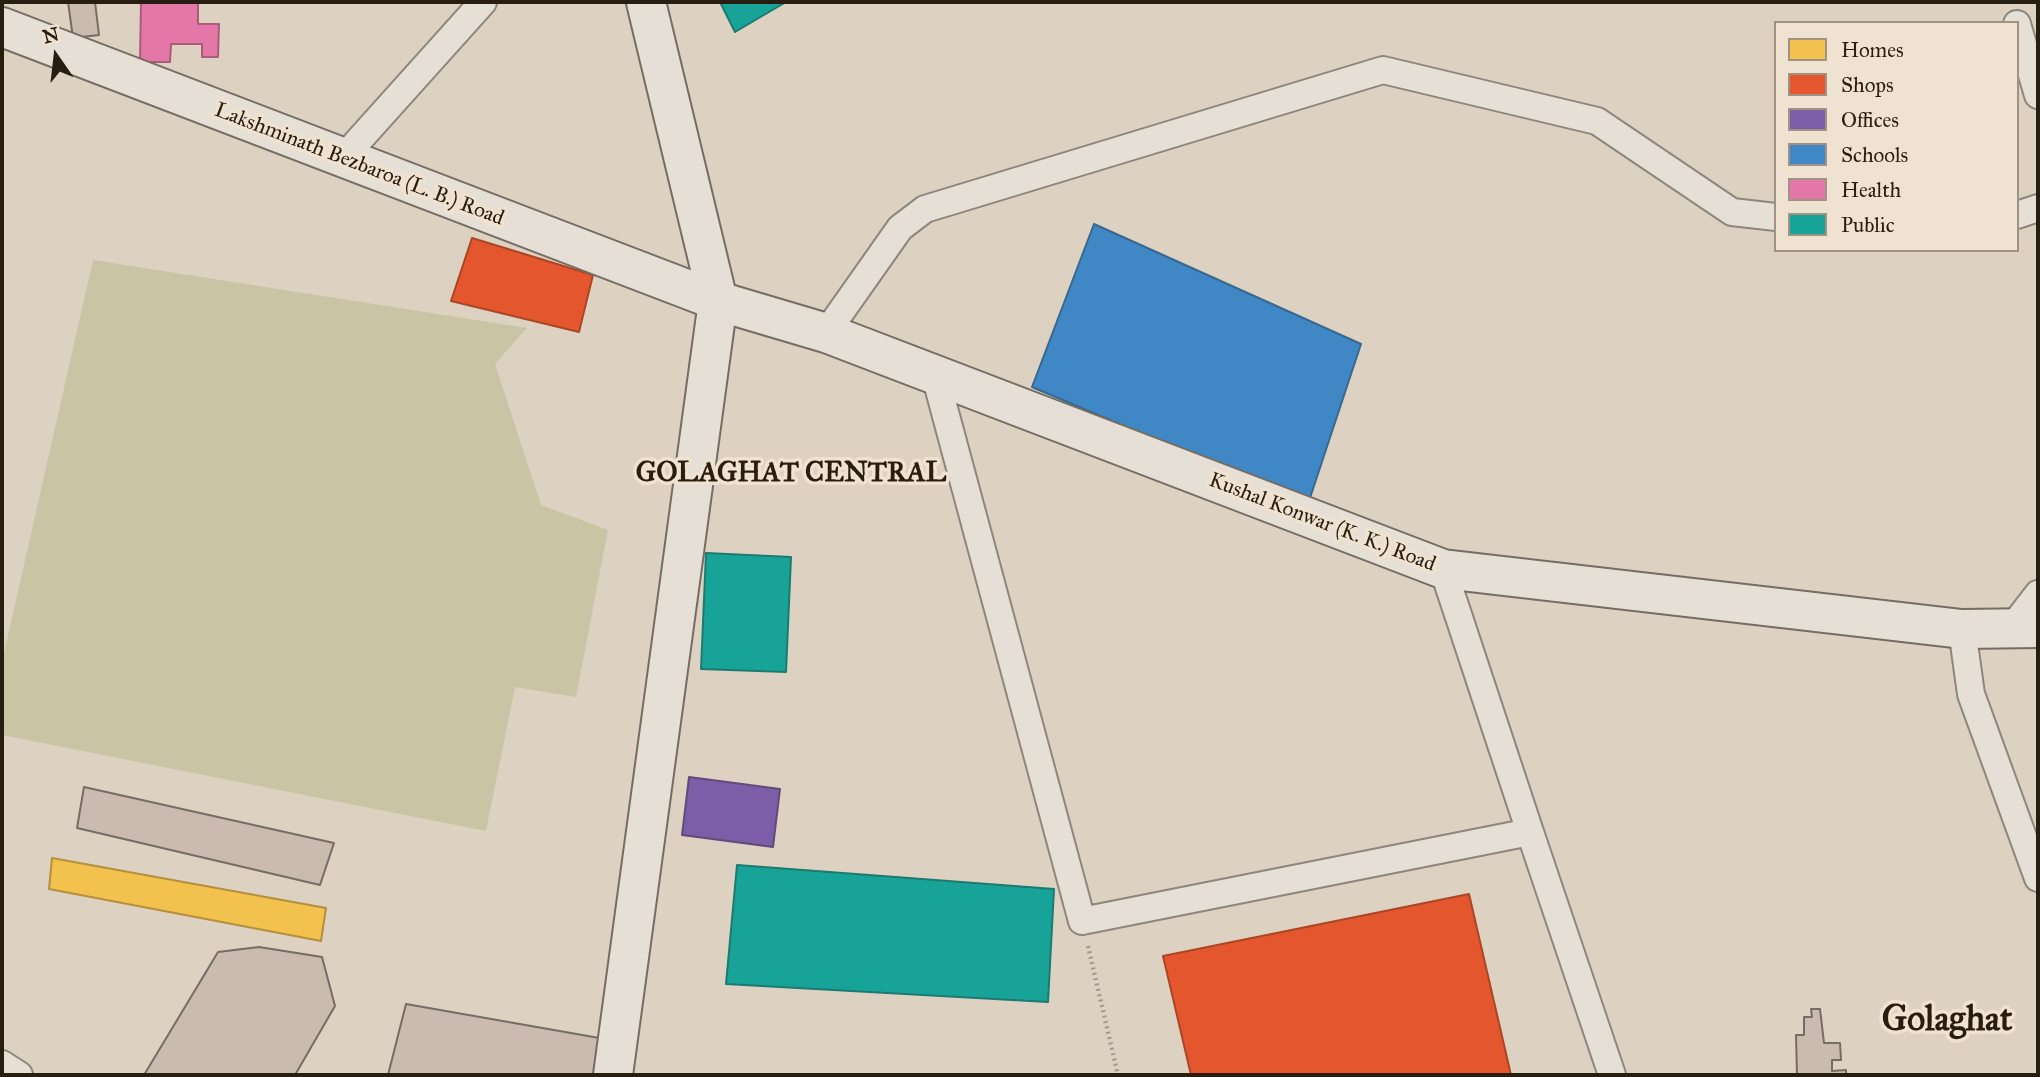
<!DOCTYPE html>
<style>
body{margin:0}
#map{position:relative;width:2040px;height:1077px;overflow:hidden;background:#ddd1c1;font-family:"IM FELL Great Primer",serif}
canvas{display:block}
.frame{position:absolute;inset:0;border:4px solid #271d11;pointer-events:none}
.legend{position:absolute;left:1774px;top:21px;width:245px;height:231px;box-sizing:border-box;background:#f0e2d0;border:2px solid #a09384;margin:0;padding:9px 12px;list-style:none;font-size:21px;color:#271d11}
.legend li{display:flex;align-items:center;gap:14px;height:35px}
.legend b{width:35px;border:2px solid #a09384}
.north{position:absolute;left:21px;top:21px;width:70px;height:70px;-webkit-text-stroke:5px #f0e2d0;paint-order:stroke;rotate:346deg;font-size:19px;font-weight:700;line-height:28px;text-align:center;color:#271d11}
.north::after{content:'';display:block;margin:auto;width:24px;height:32px;background:#271d11;clip-path:polygon(50% 0,100% 100%,50% 72%,0 100%)}
</style>
<div id="map">
<canvas width="2040" height="1077"></canvas>
<div class="frame"></div>
<ul class="legend">
<li><b style="height:19px;background:#f2c14e"></b>Homes</li>
<li><b style="height:19px;background:#e4572e"></b>Shops</li>
<li><b style="height:19px;background:#7b5ea7"></b>Offices</li>
<li><b style="height:19px;background:#3f88c5"></b>Schools</li>
<li><b style="height:19px;background:#e377a8"></b>Health</li>
<li><b style="height:19px;background:#17a398"></b>Public</li>
</ul>
<div class="north">N</div>
</div>
<script>
const context = document.querySelector('canvas').getContext('2d');
context.lineJoin = 'round';
function paint(path, color) { context.fillStyle = color; context.fill(path, 'evenodd'); }
function stroke(path, color, width, dash) { context.strokeStyle = color; context.lineWidth = width; context.lineCap = dash ? 'butt' : 'round'; context.setLineDash(dash || []); context.stroke(path); }
function drawText(font, color, halo, rows, align = 'center') {
  context.font = font + ' "IM FELL Great Primer",serif'; context.lineWidth = 7; context.setLineDash([]); context.textBaseline = 'middle'; context.strokeStyle = halo; context.fillStyle = color; for (const [text, x, y, turn = 0] of rows) {
    context.save(); context.translate(x, y); context.rotate((+turn || 0) * Math.PI / 180); context.textAlign = isNaN(turn) ? turn : align; if (halo) context.strokeText(text, 0, 0); context.fillText(text, 0, 0); context.restore();
  }
}
const green = new Path2D(`
 M93,260L527,328L495,364L541,505L608,530L576,697L515,687L486,831L2,735V662Z`);
const homes = new Path2D(`
 M52,858L326,908L321,941L49,889Z`);
const shops = new Path2D(`
 M472,238L593,275L579,332L451,301Z
 M1469,894L1511,1075H1191L1163,956Z`);
const offices = new Path2D(`
 M689,777L780,789L773,847L682,835Z`);
const schools = new Path2D(`
 M1094,224L1361,344L1308,504L1032,387Z`);
const health = new Path2D(`
 M141,2H198V24H219L218,57H202V44H171L170,62H140Z`);
const public = new Path2D(`
 M720,2H786L735,32Z
 M706,553L791,557L786,672L701,669Z
 M737,865L1054,889L1048,1002L726,984Z`);
const building = new Path2D(`
 M68,2H95L99,35L73,38Z
 M84,787L334,843L320,885L77,828Z
 M259,947L322,957L335,1006L295,1075H144L218,952Z
 M406,1004L605,1039L600,1075H388Z
 M1811,1009H1820L1824,1043H1840L1841,1060H1832V1071L1846,1070V1075H1797L1796,1035H1804V1017H1812Z`);
const path = new Path2D(`
 M1088,946L1118,1075`);
const street = new Path2D(`
 M2017,24L2038,95
 M342,159L483,2
 M2017,215L2038,208
 M826,333L900,228L925,209L1383,70L1597,121L1732,212L1776,217
 M935,375L1082,921L1530,832L1443,569
 M1962,629L1971,694L2038,878
 M2011,629L2038,594
 M1530,832L1612,1075
 M2,1064L19,1075`);
const secondary = new Path2D(`
 M2,27L718,301L826,333L1443,569L1962,629L2038,628
 M613,1075L718,301L646,2`);
const streetNames = [
 ["Lakshminath Bezbaroa (L. B.) Road",359,165,21],
 ["Kushal Konwar (K. K.) Road",1322,523,21]
];
const districtNames = [
 ["GOLAGHAT CENTRAL",791,474]
];
const townNames = [
 ["Golaghat",1947,1021]
];
paint(green, '#c9c5a4');
paint(homes, '#f2c14e');
stroke(homes, '#b5903c', 2);
paint(shops, '#e4572e');
stroke(shops, '#ab4625', 2);
paint(offices, '#7b5ea7');
stroke(offices, '#624a7a', 2);
paint(schools, '#3f88c5');
stroke(schools, '#38688f', 2);
paint(health, '#e377a8');
stroke(health, '#ab5c7b', 2);
paint(public, '#17a398');
stroke(public, '#1c7b70', 2);
paint(building, '#cabab0');
stroke(building, '#756d64', 2);
stroke(street, '#8e867c', 30);
stroke(secondary, '#756d64', 42);
stroke(path, '#a29b95', 4.5, [2, 3.5]);
stroke(street, '#e5dfd6', 26);
stroke(secondary, '#e5dfd6', 38);
drawText('21px', '#271d11', '#f0e2d0', streetNames);
drawText('bold 28px', '#271d11', '#f0e2d0', districtNames);
drawText('bold 35px', '#271d11', '#f0e2d0', townNames);
</script>
